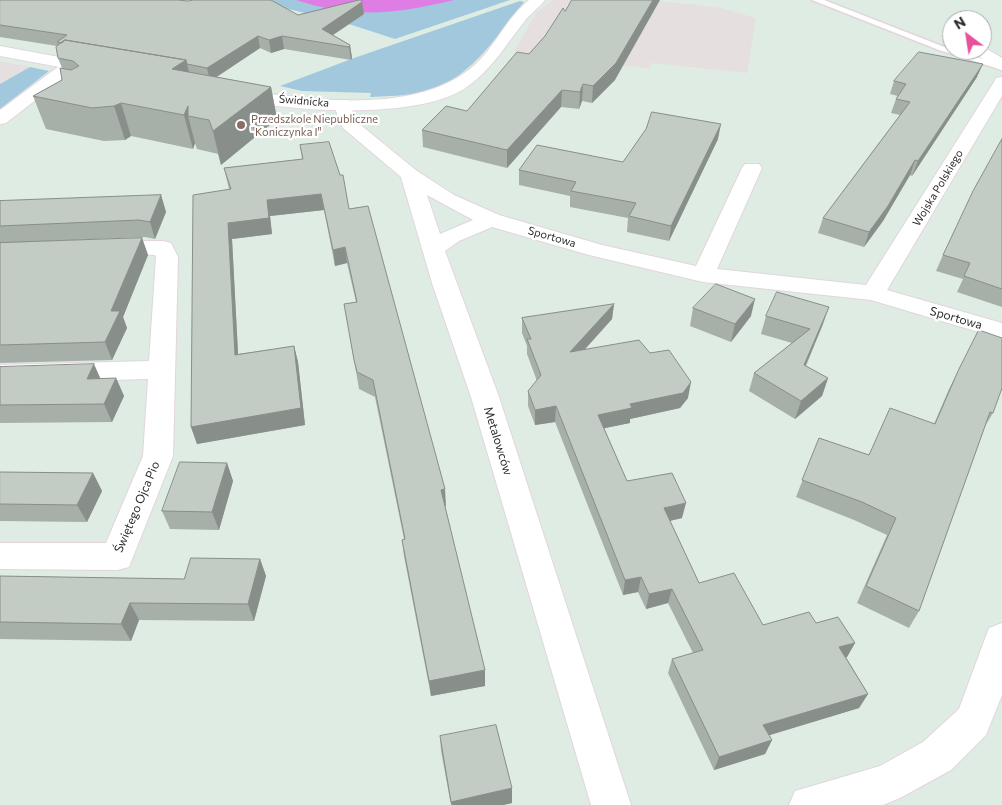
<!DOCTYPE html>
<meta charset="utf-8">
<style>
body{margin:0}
#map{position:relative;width:1002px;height:805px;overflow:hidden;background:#dfece3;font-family:Commissioner,sans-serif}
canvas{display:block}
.north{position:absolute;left:942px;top:10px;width:50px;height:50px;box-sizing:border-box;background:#fff;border:1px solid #ababab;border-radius:50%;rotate:329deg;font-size:14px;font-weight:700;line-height:20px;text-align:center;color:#2c2c2c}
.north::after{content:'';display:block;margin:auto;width:18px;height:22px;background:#e8509c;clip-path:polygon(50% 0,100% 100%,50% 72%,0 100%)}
</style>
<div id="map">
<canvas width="1002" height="805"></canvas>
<div class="north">N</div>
</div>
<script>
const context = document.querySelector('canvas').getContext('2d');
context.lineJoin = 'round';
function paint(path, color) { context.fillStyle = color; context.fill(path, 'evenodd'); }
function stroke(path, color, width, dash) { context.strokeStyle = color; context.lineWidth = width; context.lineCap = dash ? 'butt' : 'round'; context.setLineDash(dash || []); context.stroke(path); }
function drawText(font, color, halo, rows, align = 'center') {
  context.font = font + ' Commissioner,sans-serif'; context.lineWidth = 4.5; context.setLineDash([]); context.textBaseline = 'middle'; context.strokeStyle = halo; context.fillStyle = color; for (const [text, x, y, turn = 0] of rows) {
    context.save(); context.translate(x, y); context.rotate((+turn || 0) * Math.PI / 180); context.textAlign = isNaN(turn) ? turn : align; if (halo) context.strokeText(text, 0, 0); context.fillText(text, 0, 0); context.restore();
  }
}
const industrial = new Path2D(`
 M553,0H648L717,7L756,18L747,73L652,63L650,69L514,51L536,13Z
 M0,61L30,67L0,84Z`);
const green = new Path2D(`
 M253,0H510L395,39L352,25Z
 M520,1L524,2C498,34 472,77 430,90C411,96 389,96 370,97L371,93L302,91L280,86L354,58Z
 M30,67L49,71L0,109V84Z`);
const water = new Path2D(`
 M296,0H454C396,14 354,19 296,0Z`);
const lane = new Path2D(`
 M812,0H824L952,50L1002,64V70L939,50Z`);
const street = new Path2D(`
 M982,46L1002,58V70L996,68L975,53L973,50H982Z
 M72,59L78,61L80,64L78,67L6,123L0,124V110L66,61Z
 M1002,77V96L887,290L1002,323V339L871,300L703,282L589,255L492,227L459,241L445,251L499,397L631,805H591L471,397L432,283L401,177L343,128L333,104L336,100H348L357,122L417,171L454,195L499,215L602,245L696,266L742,168L745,164H759L762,168L717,269L866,285L994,82L996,78ZM427,195L473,220L440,234Z
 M108,241H163L171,243L178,257L173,456L129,567L117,570L0,569V543H106L143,456L148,379L0,383V365L149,361L156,257L155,255L100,253L97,248L100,243Z
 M1002,623V695L986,735L951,770L900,798L883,805H789L795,791L880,766L923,742L959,709L989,628Z`);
const secondary = new Path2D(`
 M529,0H545C539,8 530,14 524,22C505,46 491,71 464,89C414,120 288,112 232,98L229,94L232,90L238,89C307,100 412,115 470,69C494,50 505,19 529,0Z
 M0,46L97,64L105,69L97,74L0,56Z`);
const wall = new Path2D(`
 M0,0L298,15L364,14L333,35L350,45L352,58L351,60L284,49L271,53L260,48L217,77L271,87L277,119L221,165L218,154L197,149L195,143L193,149L131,136L125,140L104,141L46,129L33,96L62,80V68L58,58L57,46L0,37Z
 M565,11L615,80L592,103L582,101L579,109L561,107L507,168L423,147L422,130L467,111L529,54L545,36Z
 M977,77L912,176L910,175L883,221L864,247L818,233L823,218L900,115L891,113L896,99L898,96L890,94L894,81Z
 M718,139L669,241L627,232L628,218L570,207V196L519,185V170L623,162Z
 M1002,139V307L957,292L963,279L936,271L943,255Z
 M300,145L349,209L445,489V506L485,686L431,696L404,556L402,540L404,539L375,397L359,389L357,377L344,304L356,302L347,263L335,266L324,210L270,216L272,234L232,239L238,354L294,346L298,362L305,425L197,444L191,427L229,189L224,168L302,159Z
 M161,195L166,212L155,239L145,237L0,243V201Z
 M142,238L148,255L123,317L127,328L112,360L0,363V243Z
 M614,304L612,319L585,349L688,398L680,408L630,419V423L604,428L627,481L682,518L670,521L699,583L763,625L816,623L855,643L847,657H846L868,694L859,708L769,735L772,740L765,754L714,770L668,673L672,659L693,653L668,603L646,609L638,592L623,595L555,422L535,425L528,406V391L537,381L527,354V346L522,333V318Z
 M693,308L751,316L731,342L690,326Z
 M766,316L823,324L806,366L828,378L822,396L795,419L749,391L754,373L792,343L761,334Z
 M979,330L993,413L985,426L919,611L909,628L857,603L887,535L854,520L796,497L819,438L869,455L934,424L949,389Z
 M0,367L100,379L116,378L124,396L112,422L0,423Z
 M227,463L233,481L219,530L170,529L162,511Z
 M0,472L93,473L102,491L87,522L0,521Z
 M260,559L266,576L254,621L139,620L131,641L0,639V576L184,579Z
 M440,736L512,803L503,805H451L441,751Z`);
const shadedWall = new Path2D(`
 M653,0H660L615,80L592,103L593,86Z
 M362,2L364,14L324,41L322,29Z
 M258,36L260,48L210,81L207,68Z
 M282,36L284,49L271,53L269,40Z
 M350,45L352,58L351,60L349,47Z
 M186,60L194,92L172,69Z
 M983,64L977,77L912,176L918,161Z
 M583,84L582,101L579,109L580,92Z
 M271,87L277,119L221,165L213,131Z
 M562,90L561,107L507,168V150Z
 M121,103L131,136L125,140L114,106Z
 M188,106V116L195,143L193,149L184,115Z
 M721,124L718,139L669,241L671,226Z
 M915,160L910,175L883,221L864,247L869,232Z
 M321,194L324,210L270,216L272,234L232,239L239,372L235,355L228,223L267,200Z
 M161,195L166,212L155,239L150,222Z
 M142,238L148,255L123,317L127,328L112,360L105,342L111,311Z
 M345,247L347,263L335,266L333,250Z
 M755,299L751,316L731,342L735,324Z
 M614,304L612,319L569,367L570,352Z
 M829,307L823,324L798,383L804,365Z
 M294,346L298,362L305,425L197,444L191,427Z
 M94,364L102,382L87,379Z
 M116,378L124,396L112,422L104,404Z
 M828,378L822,396L795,419L801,401Z
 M691,382L688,398L680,408L630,419V423L596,430L598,415L630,404Z
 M556,406L555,422L535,425V410Z
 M227,463L233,481L219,530L212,512Z
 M93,473L102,491L87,522L77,505Z
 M445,489L446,506H442L441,490Z
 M686,503L682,518L660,523L664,508Z
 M260,559L266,576L254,621L248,604Z
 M641,577L638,592L623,595L625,580Z
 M672,589L668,603L646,609L649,594Z
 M130,603L139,620L131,641L121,624Z
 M855,643L847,657L832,662L839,647Z
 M485,670V686L431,696L429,681Z
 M868,694L859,708L757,739L763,725Z
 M772,740L765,754L714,770L719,757Z
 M512,788V803L503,805H452L451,802Z`);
const building = new Path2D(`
 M0,0H178L188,1L193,0H271L298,15L359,0H361L362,2L322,29L350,45L349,47L282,36L269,40L258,36L207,68L187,64L186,60L65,40L62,43L57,42L67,35L0,25Z
 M572,0H653L616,63L593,86L583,84L580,92L562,90L507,150L422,130L446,106L467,111L517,52L529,54L545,36L563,8L565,11Z
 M65,40L186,60L172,69L271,87L213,131L209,120L188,116V106L184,115L121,103L114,106L92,108L33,96L62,80L60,68L71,70L79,66L73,61L58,58L56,47Z
 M919,52L983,64L918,161L915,160L888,206L869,232L823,218L910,102L896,99L906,84L894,81Z
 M652,112L721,124L671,226L629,216L636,203L571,191L576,182L519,170L537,145L623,162L646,129Z
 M1002,139V289L964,276L970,263L943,255L973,191Z
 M329,142L340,175H343L349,209L368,206L445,489L441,490L485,670L429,681L402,540L405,539L373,380L357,372L354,360L344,304L357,302L345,247L333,250L321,194L267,200L269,218L228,223L235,355L294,346L301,408L191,427L193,195L231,189L224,168L303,159L300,145Z
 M161,195L150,222L139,220L0,226V201Z
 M142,238L111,311H120L105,342L0,345V243Z
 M716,284L755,299L735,324L693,308Z
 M777,292L829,307L804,365L828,378L801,401L754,373L810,329L766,316Z
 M614,304L570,352L639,340L650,353L669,350L691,382L683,393L630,404L632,408L598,415L627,481L672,473L686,503L664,508L699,583L734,573L763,625L809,612L816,623L838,617L855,643L839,647L868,694L763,725L772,740L719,757L672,659L703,650L672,589L649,594L641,577L625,580L556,406L535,410L528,391L541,375L527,339H531L522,318Z
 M979,330L1002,338V388L993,413L990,412L919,611L866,586L896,518L862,502L802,480L819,438L869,455L890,408L935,424L958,371Z
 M94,364L87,379L116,378L104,404L0,405V367Z
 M180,462L227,463L212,512L162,511Z
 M0,472L93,473L77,505L0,504Z
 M191,558L260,559L248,604L130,603L121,624L0,622V576L184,579Z
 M496,725L512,788L451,802L440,736Z`);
const markers = [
 [241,125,5,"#8d6e63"]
];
const farStreetnames = [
 ["Świdnicka",304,101,5],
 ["Wojska Polskiego",938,188,-59],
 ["Sportowa",552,237,16]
];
const farEducationnames = [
 ["Przedszkole Niepubliczne",251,119],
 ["\"Koniczynka I\"",251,132]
];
const streetNames = [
 ["Sportowa",956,318,16],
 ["Metalowców",498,441,73],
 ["Świętego Ojca Pio",137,507,-67]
];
paint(industrial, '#e5dfdf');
paint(green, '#a2c8dd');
paint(water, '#de7de3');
stroke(lane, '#e2d5dc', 3);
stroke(street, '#e2d5dc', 2);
stroke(secondary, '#e2d5dc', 2);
paint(lane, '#fff');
paint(street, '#fff');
paint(secondary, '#fff');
paint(wall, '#a7afa9');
paint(shadedWall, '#888e89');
paint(building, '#c2cbc4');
stroke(building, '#888e89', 1);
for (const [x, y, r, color] of markers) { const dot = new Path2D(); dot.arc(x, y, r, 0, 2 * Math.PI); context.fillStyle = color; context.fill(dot); stroke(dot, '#fff', 2); }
drawText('11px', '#2c2c2c', '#fff', farStreetnames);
drawText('11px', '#785e54', '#fff', farEducationnames, 'left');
drawText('12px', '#2c2c2c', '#fff', streetNames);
</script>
